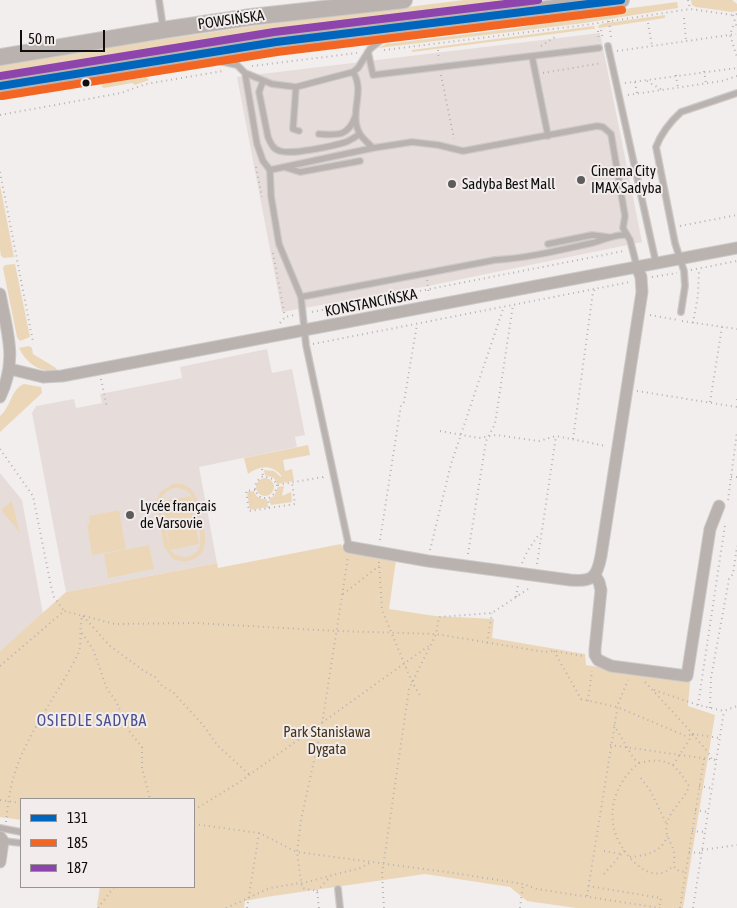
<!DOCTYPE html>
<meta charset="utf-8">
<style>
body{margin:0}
#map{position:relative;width:737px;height:908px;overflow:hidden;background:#f1eeed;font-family:"Asap Condensed",sans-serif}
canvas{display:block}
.legend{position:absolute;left:20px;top:798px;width:175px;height:90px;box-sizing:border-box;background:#f2edec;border:1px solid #979493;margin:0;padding:6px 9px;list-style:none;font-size:15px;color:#0f0e0d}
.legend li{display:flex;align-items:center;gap:10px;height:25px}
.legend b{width:25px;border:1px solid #979493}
.scale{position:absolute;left:20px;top:30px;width:85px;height:22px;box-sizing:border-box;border:2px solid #0f0e0d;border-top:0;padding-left:6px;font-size:15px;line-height:18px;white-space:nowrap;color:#0f0e0d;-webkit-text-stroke:4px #f2edec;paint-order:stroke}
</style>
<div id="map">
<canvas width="737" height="908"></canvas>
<ul class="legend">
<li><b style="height:6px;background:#0065bd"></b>131</li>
<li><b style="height:6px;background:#f26522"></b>185</li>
<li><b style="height:6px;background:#8e44ad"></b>187</li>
</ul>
<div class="scale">50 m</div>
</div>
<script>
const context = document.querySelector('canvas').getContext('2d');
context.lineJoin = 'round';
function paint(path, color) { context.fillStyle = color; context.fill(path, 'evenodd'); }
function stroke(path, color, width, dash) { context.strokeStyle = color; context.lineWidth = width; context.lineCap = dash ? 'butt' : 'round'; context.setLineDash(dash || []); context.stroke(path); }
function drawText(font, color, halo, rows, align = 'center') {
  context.font = font + ' "Asap Condensed",sans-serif'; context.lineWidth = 4; context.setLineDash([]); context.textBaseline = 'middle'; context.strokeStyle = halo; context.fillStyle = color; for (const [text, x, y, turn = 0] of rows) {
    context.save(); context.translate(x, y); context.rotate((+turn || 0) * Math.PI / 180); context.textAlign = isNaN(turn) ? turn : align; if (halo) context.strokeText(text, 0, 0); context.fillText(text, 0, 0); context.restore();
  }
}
const built = new Path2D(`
 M600,33L642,242L423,287L282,312L237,77Z
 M267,349L272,373L292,369L305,435L295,437L297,447L199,467L217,563L66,592L32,413L36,406L74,399L76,408L102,403L100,394L182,378L180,367Z
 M0,473L22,500L43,614L0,651Z`);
const green = new Path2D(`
 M464,0H532L516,4L184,46L0,78V66L123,45L262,25Z
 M691,0H732L737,4V11L732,12L696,7L692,5Z
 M677,2L678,8L584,23L378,48L386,44L518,28L585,14Z
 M665,15V18L599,28L598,27L599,25L606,23Z
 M594,26L595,29H592L412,52V50Z
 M146,77L149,80L135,85L132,83L104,88L102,87V84Z
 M0,185L14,257L4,258L1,256L0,250Z
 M15,264L30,337L20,341L17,337L3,268L5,265Z
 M29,346L32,348L33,354L56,368L57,371C40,373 26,363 19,348Z
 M24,384L41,387L42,393L0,432V416C11,407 11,389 24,384Z
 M308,445L310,455L283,460L285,471L292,469L294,481L277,484L274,478L265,475L264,470L274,471L281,477V475C270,464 260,466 248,474L244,458Z
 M256 487a9 9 0 1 1 18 0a9 9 0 1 1-18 0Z
 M173,484C180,483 186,484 191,489C199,497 199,509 201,519C203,526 206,534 205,542C204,559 187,565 173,559L164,547L156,502L160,492ZM174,488C180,488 187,489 191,495C195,502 202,537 200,545C196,560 178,560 170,550L199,544L191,496L162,501L170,549L160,506C160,497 165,491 174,488Z
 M284,486L282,496L291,492L292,502L271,505L269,499L274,496L278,487Z
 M254,491C255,497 262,500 267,499L268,507L250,510L247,492Z
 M12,501L20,533L1,510Z
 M119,510L126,549L92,555L87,524L90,523L89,516Z
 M341,544L343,549L396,560L389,609L435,616L494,619L492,638L585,654L586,665L690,682L688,706L715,715L683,908H576L527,901L510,887L425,874L266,897L245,901L244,908H99L97,905L100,887H194V799H21V820L0,817V651L66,592L217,563L218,568Z
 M149,545L154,569L108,578L104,554Z`);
const path = new Path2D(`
 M688,0L690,9
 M733,15L737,28
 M684,18L686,41
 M609,21L611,38
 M648,23L652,46
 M733,26L730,35L737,57
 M601,30L603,39
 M598,31L599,41
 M541,46L555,37
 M384,50L585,25L690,9L733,15L737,14
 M438,50L439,60
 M617,51L736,34
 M252,66L357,53
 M704,71L706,83
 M543,73L602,63
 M441,75L454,139
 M676,75L678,88
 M647,81L662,90
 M635,82L637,94
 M625,83L737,68
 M628,95L722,81L737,76
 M0,115L121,93L146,84L223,71
 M256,167L262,197
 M0,172L33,342
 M680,226L737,215
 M273,253L285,317
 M691,270L737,261
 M652,277L677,273
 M427,280L429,295
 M312,312L624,251
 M650,315L678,320
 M682,321L737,329
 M280,323L285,317L295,315
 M693,323L698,295L699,269
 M313,344L630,282
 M101,379L107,408
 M637,391L737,407
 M737,399V400
 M710,402L722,327
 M440,431L479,438L496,435L539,441L556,436L606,446
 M573,439L593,292L595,289
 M0,449L33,496L51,586L54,597L64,611
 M262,469L263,476
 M731,477H737
 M277,485L275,493L269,498H261L255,491L256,482L263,476L273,479L277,485L323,477L324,474
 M255,490L246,491L249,511L269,508L268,498
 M728,500L737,432
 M269,508L295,504L292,483
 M380,540L401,405L404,402L417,324
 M430,550L451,464L504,306
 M468,554L486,441L495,424L513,305
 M379,562L382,610L412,682L421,697
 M522,563L528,550L540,533
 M537,564L556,436
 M343,594L379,566
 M516,597L518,585
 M83,616L110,646L144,671L155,677L162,686L173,692L203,725L218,746L250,775
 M82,633L93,649L107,689L116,701L129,731L142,747V768L150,799
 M487,643L492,613
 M554,651L581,699L617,707L686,736L693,734
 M0,666L64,611L115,624L194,623L337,631L436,634L545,652L554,651L583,656
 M645,682L693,734L719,738
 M654,690L698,705L724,711L737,706
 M588,701L592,671
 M698,705L725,525
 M710,708L711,678L729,579L733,574L737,546
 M614,725L634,759L639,763C620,778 608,803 614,828C618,850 650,890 673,866L679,871L686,872
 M693,734C699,744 708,749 712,760
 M610,745L716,760
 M639,763C652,760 661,759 673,765L693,734
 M673,765L681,774L689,786C685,800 670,809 667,824C663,840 679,846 673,866
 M641,778L651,792L667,825
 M699,786L711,788
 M0,800L21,803
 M194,810L238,783L430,645
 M695,810L708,812
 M6,822C8,804 10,786 16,769C31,727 60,691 79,652C82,639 79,629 82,617
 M194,824L259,833L297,852L454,873L523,884L537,889L660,908
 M692,831L705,832
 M702,850L737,845
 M604,851L621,854
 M689,852L701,853
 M630,857C644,856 663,852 667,836
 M604,874L625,850
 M588,886L661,898L659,908
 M317,891L331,876
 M587,896L618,704L628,680
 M98,908L114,887
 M226,908L270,888L307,882L360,868L372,862
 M247,908L259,833
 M319,908L317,891L302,888L297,852L301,820L322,724L348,557
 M384,908L382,874L409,689L436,634L439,617L492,613L531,587
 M520,908L523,884
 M680,908L704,759
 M693,908L724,711`);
const service = new Path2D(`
 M159,0L163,27
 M608,46L656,263
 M368,52L373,75L532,56L548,136
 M532,56L599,48
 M211,59L237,65L245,73L257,144L263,161L270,170L271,196L279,244L301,297L306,345L349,547
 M353,72C366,91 348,114 360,134C363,139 369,144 373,148
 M245,73L272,84L296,87L353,72L358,68L370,49L390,33
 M263,81L259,92L268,137C271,144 273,149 280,151C292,155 333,146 346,142C351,140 355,137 360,134
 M296,87L293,129L299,131
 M319,134C337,135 348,137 355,117
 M284,167L300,172L360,161
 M270,170L373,148L412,142L438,145L463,151L597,126L603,127L611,134L625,216L623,228L630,240L637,267
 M548,244L592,235L608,237
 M301,297L495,260C528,258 560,250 592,243C604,240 614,234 626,235
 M681,312L685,286L684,271L675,243L656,147C661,134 671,121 681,112L737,93
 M0,828L21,832
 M3,841L21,843
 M338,889L340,908`);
const minor = new Path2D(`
 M0,294C7,332 18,360 0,397
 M10,369L43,377L62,376L737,248
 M349,547L428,561L570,580C592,582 597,578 601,556L642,292L641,277L637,267
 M595,575L599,582L601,590L595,649V655L598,660L611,666L687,676L710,529L719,506
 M0,837L3,841L0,862`);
const secondary = new Path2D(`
 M0,57L163,30L251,17L404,0
 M0,86L276,42L621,0`);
const bus1 = new Path2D(`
 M0,86L276,42L621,0`);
const bus2 = new Path2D(`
 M2,96L277,52L622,10`);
const bus3 = new Path2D(`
 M0,76L274,32L538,0`);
const markers = [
 [86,83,4.5,"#0f0e0d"],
 [581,180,5,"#5e5c5b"],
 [452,184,5,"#5e5c5b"],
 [130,515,5,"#5e5c5b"]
];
const streetNames = [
 ["POWSIŃSKA",231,20,-8],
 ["KONSTANCIŃSKA",371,303,-11]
];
const poiNames = [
 ["Cinema City",591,171],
 ["IMAX Sadyba",591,188],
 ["Sadyba Best Mall",462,184],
 ["Lycée français",140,506],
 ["de Varsovie",140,523]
];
const parkNames = [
 ["Park Stanisława",327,732],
 ["Dygata",327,749]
];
const neighbourhoodNames = [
 ["OSIEDLE SADYBA",92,721]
];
paint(built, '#e6dddb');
paint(green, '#ebd7b8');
stroke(service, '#cccaca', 8);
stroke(minor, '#cccaca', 13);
stroke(secondary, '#cccaca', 18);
stroke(path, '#b8b2b1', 2, [1, 4]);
stroke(service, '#bab2af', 5.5);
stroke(minor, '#bab2af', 11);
stroke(secondary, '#bab2ae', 16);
stroke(bus1, '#0065bd', 8);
stroke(bus2, '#f26522', 8);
stroke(bus3, '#8e44ad', 8);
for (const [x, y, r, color] of markers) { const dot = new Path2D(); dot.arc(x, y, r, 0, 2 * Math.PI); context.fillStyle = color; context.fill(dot); stroke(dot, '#f2edec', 2); }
drawText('15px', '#0f0e0d', '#f2edec', streetNames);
drawText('15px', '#0f0e0d', '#f2edec', poiNames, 'left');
drawText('15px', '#433318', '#f2edec', parkNames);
context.letterSpacing = '1px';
drawText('16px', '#4b4f8d', '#f2edec', neighbourhoodNames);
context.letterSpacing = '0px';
</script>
